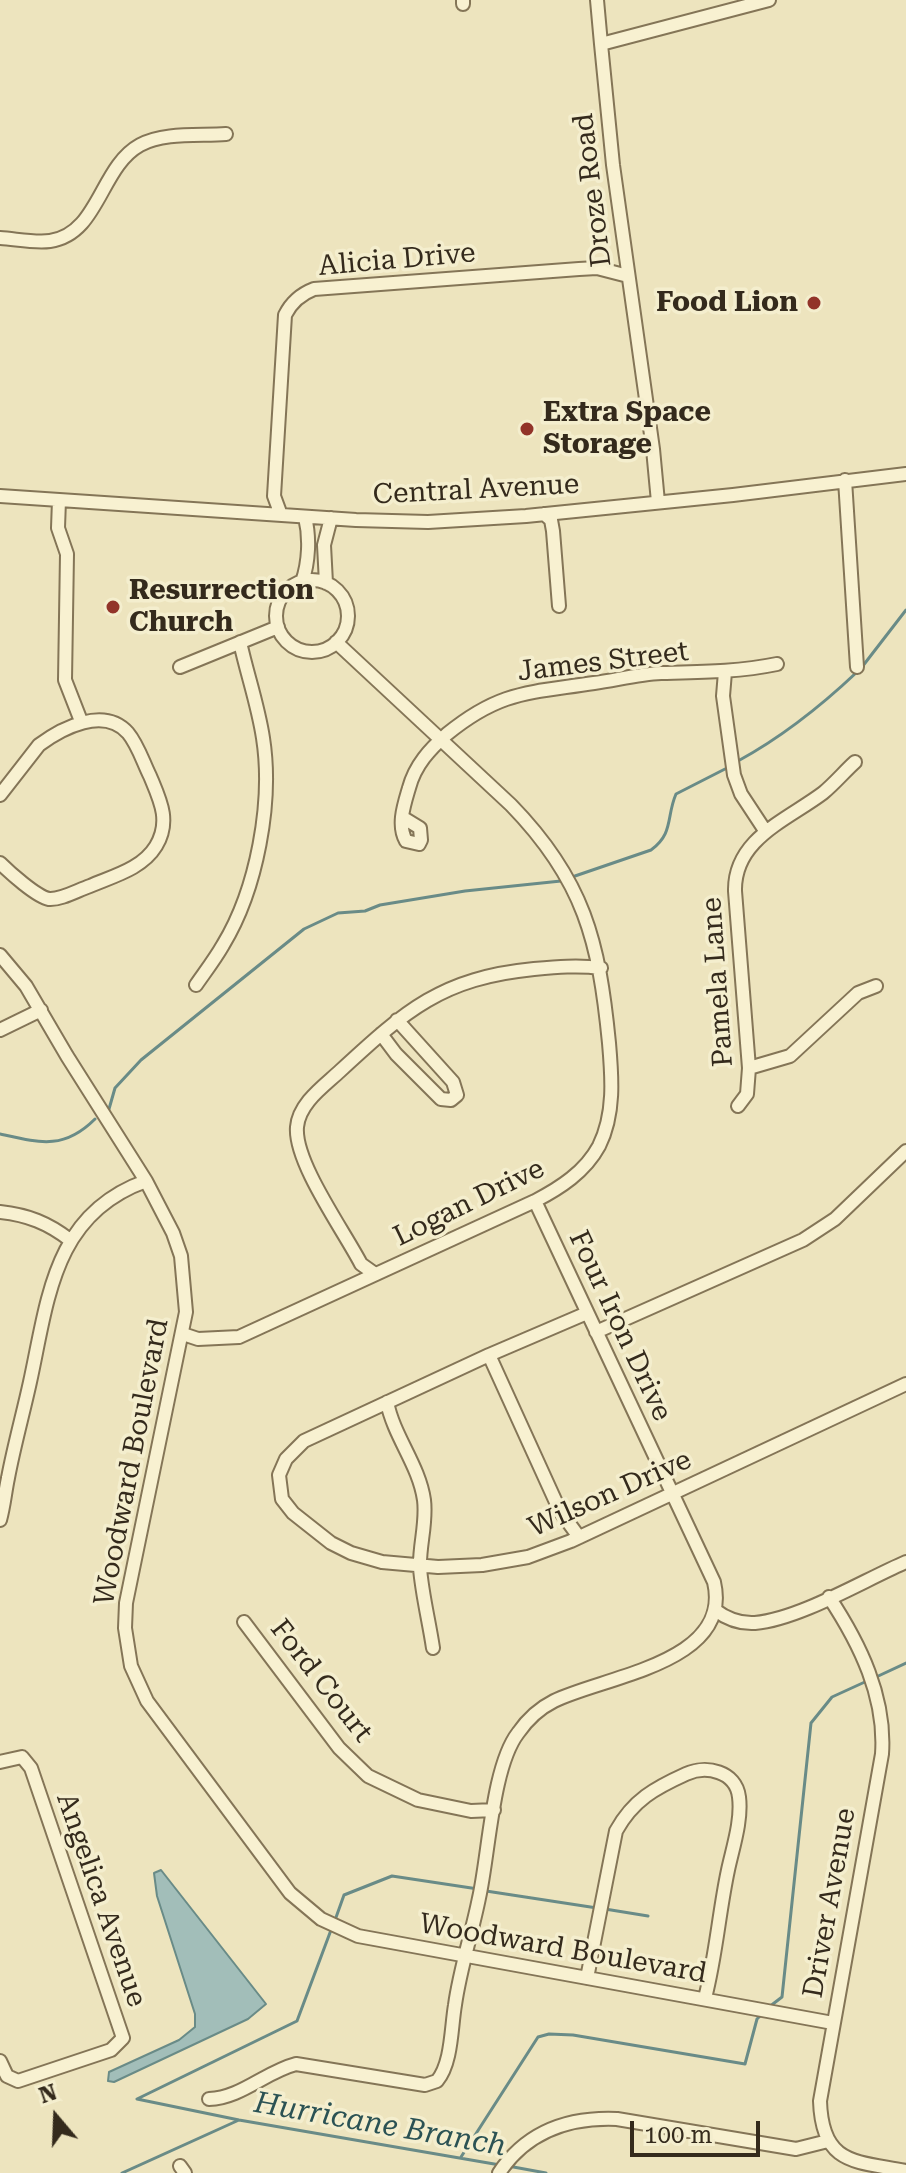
<!DOCTYPE html>
<style>
body{margin:0}
#map{position:relative;width:906px;height:2173px;overflow:hidden;background:#ede4be;font-family:"Roboto Serif",serif}
canvas{display:block}
.north{position:absolute;left:16px;top:2077px;width:80px;height:80px;-webkit-text-stroke:6px #f4eece;paint-order:stroke;rotate:341deg;font-size:22px;font-weight:700;line-height:32px;text-align:center;color:#342a1c}
.north::after{content:'';display:block;margin:auto;width:28px;height:36px;background:#342a1c;clip-path:polygon(50% 0,100% 100%,50% 72%,0 100%)}
.scale{position:absolute;left:630px;top:2121px;width:130px;height:36px;box-sizing:border-box;border:4px solid #342a1c;border-top:0;padding-left:10px;font-size:24px;line-height:28px;white-space:nowrap;color:#342a1c;-webkit-text-stroke:6px #f4eece;paint-order:stroke}
</style>
<div id="map">
<canvas width="906" height="2173"></canvas>
<div class="north">N</div>
<div class="scale">100 m</div>
</div>
<script>
const context = document.querySelector('canvas').getContext('2d');
context.lineJoin = 'round';
function paint(path, color) { context.fillStyle = color; context.fill(path, 'evenodd'); }
function stroke(path, color, width, dash) { context.strokeStyle = color; context.lineWidth = width; context.lineCap = dash ? 'butt' : 'round'; context.setLineDash(dash || []); context.stroke(path); }
function drawText(font, color, halo, rows, align = 'center') {
  context.font = font + ' "Roboto Serif",serif'; context.lineWidth = 7; context.setLineDash([]); context.textBaseline = 'middle'; context.strokeStyle = halo; context.fillStyle = color; for (const [text, x, y, turn = 0] of rows) {
    context.save(); context.translate(x, y); context.rotate((+turn || 0) * Math.PI / 180); context.textAlign = isNaN(turn) ? turn : align; if (halo) context.strokeText(text, 0, 0); context.fillText(text, 0, 0); context.restore();
  }
}
const water = new Path2D(`
 M161,1870L266,2004L248,2019L114,2082L108,2081L109,2072L179,2040L195,2027V2014L157,1896L154,1873Z`);
const stream = new Path2D(`
 M862,667L906,610
 M738,761C782,737 820,707 857,672
 M575,876L651,850C674,833 666,817 676,794L725,769
 M109,1109L115,1088L141,1060L304,929L338,913L365,911L380,905L465,891L561,881
 M0,1134C40,1143 64,1150 95,1119
 M874,1678L906,1663
 M486,1891L597,1908
 M605,1909L648,1916
 M334,1923L344,1895L392,1876L478,1889
 M331,1930L297,2021L137,2099L239,2120L500,2165
 M769,2007L782,1997L811,1723L832,1697L867,1681
 M461,2157L538,2037L549,2034L573,2035L745,2064L757,2019L763,2013
 M508,2166L546,2173
 M122,2173L239,2120`);
const minor = new Path2D(`
 M463,0V4
 M597,0L601,44
 M0,238C16,239 34,243 50,241C99,234 100,167 140,145C164,132 199,136 226,134
 M845,480L857,667
 M0,496L356,520L428,522L526,516L733,495L906,474
 M59,500L58,528L67,554L65,680L81,721
 M658,502L653,449L613,165L601,44L769,0
 M544,514L551,520L553,531L559,606
 M281,515L274,496L285,315C291,303 301,294 314,289L579,269L597,268L628,276
 M276 616a36 36 0 1 1 72 0a36 36 0 1 1-72 0Z
 M302,582C309,562 310,537 305,517
 M326,583L324,545L331,518
 M180,667L278,627
 M725,672L723,696L734,775L741,794L766,832
 M0,795L39,745C62,728 104,706 128,733C138,745 143,762 150,776C160,800 171,821 156,846C142,869 113,876 90,886C78,890 61,900 49,899C37,897 9,872 0,863
 M402,817L420,828L421,840L419,844L406,841C397,825 404,805 409,788C415,765 430,749 447,734C501,690 530,693 594,683C616,680 639,674 661,673C700,672 738,672 777,664
 M0,955L26,986L67,1056L146,1181L173,1233L181,1256L186,1312L134,1564L126,1603L125,1628L131,1666L147,1701L290,1893L321,1919L358,1936L833,2023
 M196,985C205,972 215,959 223,945C257,889 273,802 263,738C258,705 247,674 240,642
 M0,1030L41,1010
 M381,1034L396,1054L441,1099L451,1100L457,1095L453,1082L397,1020
 M749,1068L790,1056L858,993L876,986
 M738,1106L747,1094L749,1068L735,891C734,839 787,820 823,793C835,783 844,772 855,762
 M0,1212C28,1215 48,1223 70,1240
 M375,1274L361,1264C344,1231 294,1162 297,1127C299,1103 324,1086 340,1071C406,1010 442,978 534,969C556,967 578,965 601,968
 M587,1313L489,1355L304,1441L286,1459L279,1475L282,1499L293,1513L331,1543L351,1553L382,1562L438,1567L482,1565L528,1557L571,1541L906,1384
 M596,1332L803,1240L835,1219L906,1151
 M183,1334L198,1339L239,1337L535,1201C560,1188 585,1172 599,1146C615,1114 612,1077 609,1043C599,941 584,880 511,805L336,642
 M489,1355L560,1511L579,1537
 M387,1402C394,1437 419,1465 424,1500C427,1523 419,1546 420,1568C422,1594 429,1621 433,1648
 M0,1520C4,1506 5,1492 8,1478C14,1446 23,1414 30,1382C48,1300 53,1214 146,1181
 M829,1597C860,1644 886,1697 882,1754L820,2101C822,2165 855,2161 906,2171
 M715,1610C727,1619 739,1624 755,1623C800,1619 864,1580 906,1562
 M244,1622L339,1748L368,1776L418,1800L471,1811L494,1810
 M0,1762L22,1757L31,1768L123,2038L111,2050L18,2081L7,2076L0,2061
 M587,1978L616,1831C633,1800 655,1788 686,1774C706,1765 736,1771 739,1797C742,1820 733,1847 728,1870C719,1912 716,1956 705,1998
 M209,2099C241,2098 265,2072 296,2064L425,2085L437,2081C452,2063 451,2028 455,2005C460,1969 472,1933 479,1898C489,1854 492,1767 518,1733C527,1720 540,1708 554,1701C605,1676 733,1663 714,1582L535,1201
 M180,2166L185,2173
 M499,2173C527,2131 569,2117 617,2119L796,2149L828,2141`);
const markers = [
 [814,303,8,"#923429"],
 [527,429,8,"#923429"],
 [113,607,8,"#923429"]
];
const streetNames = [
 ["Droze Road",593,190,-97],
 ["Alicia Drive",397,260,-5],
 ["Central Avenue",476,490,-3],
 ["James Street",603,662,-7],
 ["Pamela Lane",718,982,-94],
 ["Logan Drive",469,1203,-26],
 ["Four Iron Drive",620,1326,65],
 ["Woodward Boulevard",132,1462,-79],
 ["Wilson Drive",610,1494,-24],
 ["Ford Court",321,1681,52],
 ["Angelica Avenue",101,1900,71],
 ["Driver Avenue",830,1903,-80],
 ["Woodward Boulevard",563,1949,10]
];
const poiNames = [
 ["Food Lion",798,303,"right"],
 ["Extra Space",543,413],
 ["Storage",543,445],
 ["Resurrection",129,591],
 ["Church",129,623]
];
const waterNames = [
 ["Hurricane Branch",380,2125,10]
];
paint(water, '#a2beb9');
stroke(water, '#698b87', 2);
stroke(stream, '#698b87', 3);
stroke(minor, '#847557', 16);
stroke(minor, '#f8f1d1', 12);
for (const [x, y, r, color] of markers) { const dot = new Path2D(); dot.arc(x, y, r, 0, 2 * Math.PI); context.fillStyle = color; context.fill(dot); stroke(dot, '#f4eece', 3); }
drawText('28px', '#342a1c', '#f4eece', streetNames);
drawText('bold 28px', '#342a1c', '#f4eece', poiNames, 'left');
drawText('italic 30px', '#2b5254', '#f4eece', waterNames);
</script>
